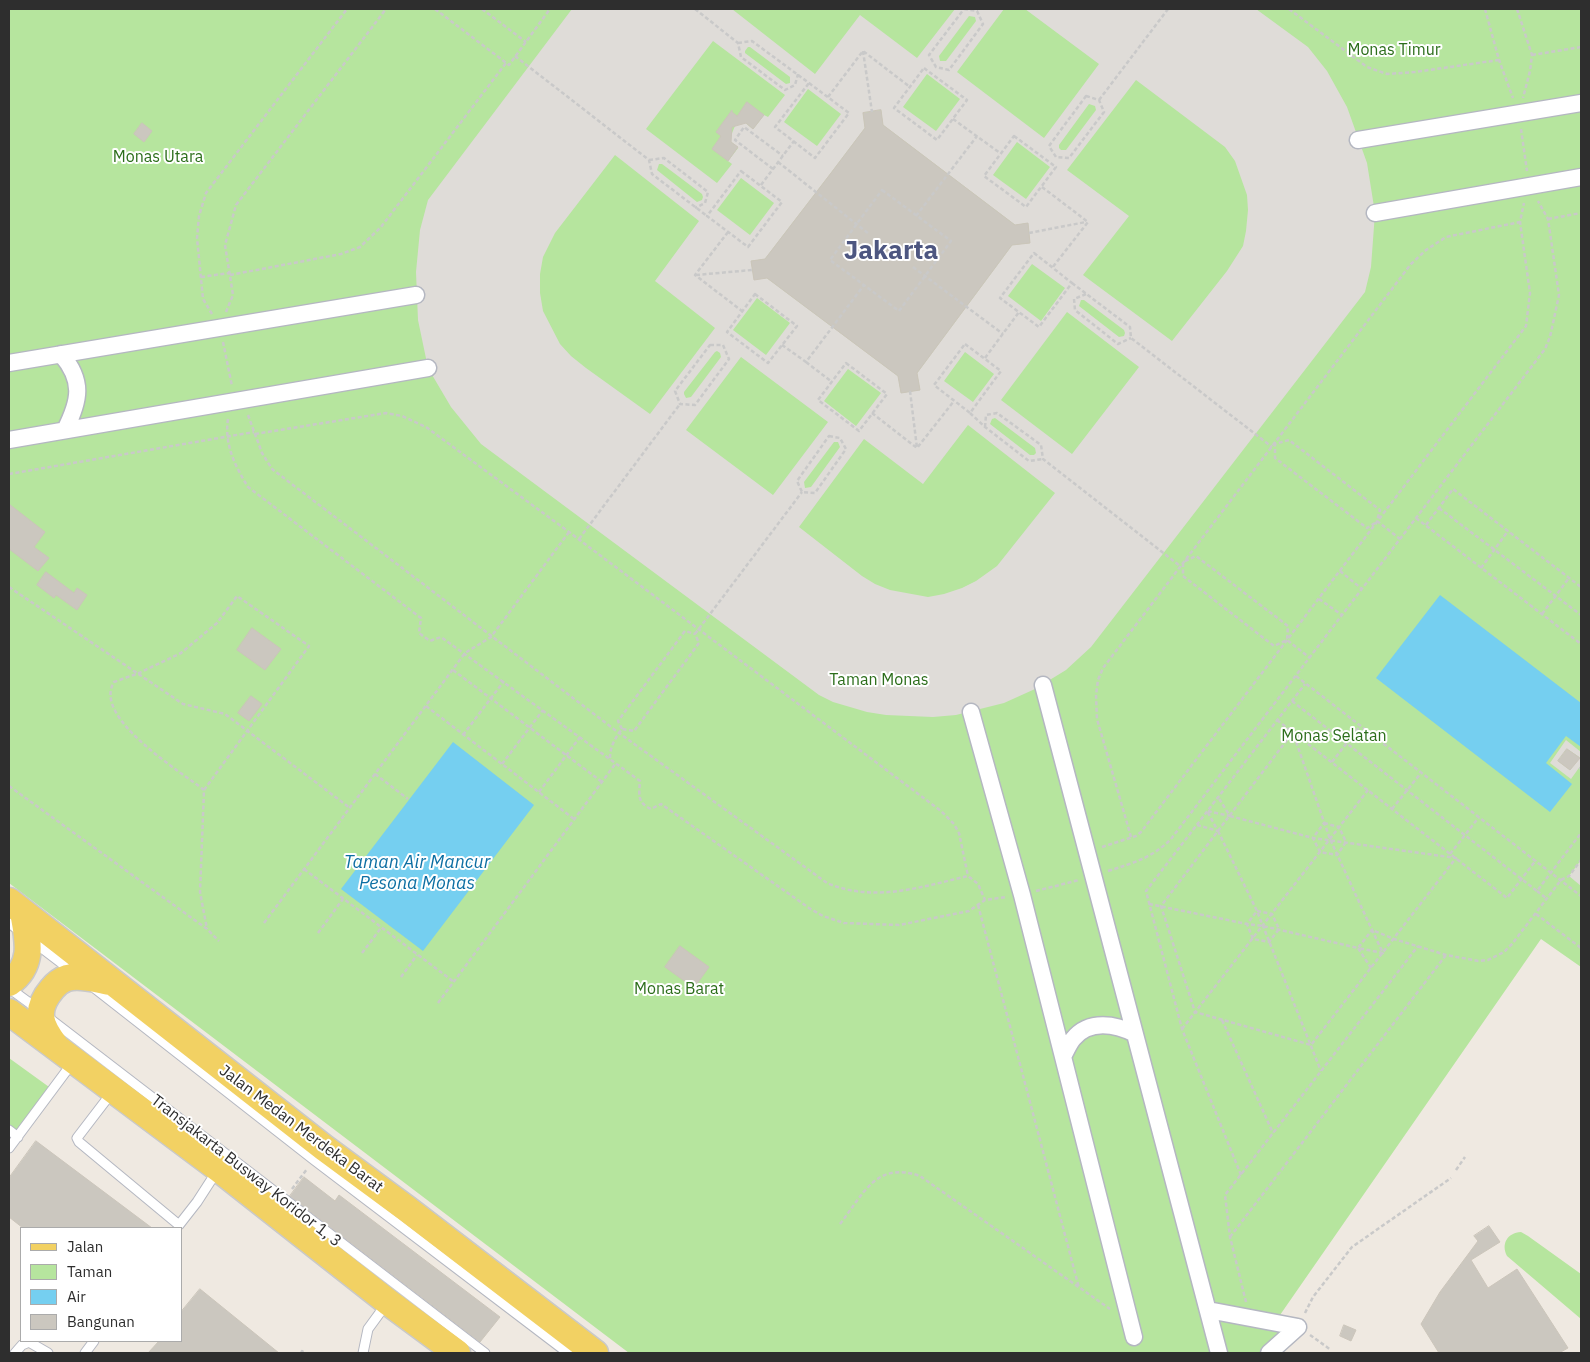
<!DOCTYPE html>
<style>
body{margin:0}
#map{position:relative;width:1590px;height:1362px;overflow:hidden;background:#efe9e1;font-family:"IBM Plex Sans",sans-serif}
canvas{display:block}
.frame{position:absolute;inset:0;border:10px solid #2e2e2e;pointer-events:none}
.legend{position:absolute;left:20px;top:1227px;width:162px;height:115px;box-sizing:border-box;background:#fff;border:1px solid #ababab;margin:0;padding:6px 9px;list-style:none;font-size:15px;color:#2e2e2e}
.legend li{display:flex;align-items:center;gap:10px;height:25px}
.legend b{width:25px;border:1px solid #ababab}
</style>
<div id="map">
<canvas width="1590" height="1362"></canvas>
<div class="frame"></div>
<ul class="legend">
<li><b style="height:6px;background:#f2d163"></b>Jalan</li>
<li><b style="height:14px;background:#b6e59e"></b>Taman</li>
<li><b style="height:14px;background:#75cff0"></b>Air</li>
<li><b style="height:14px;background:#cbc7bf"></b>Bangunan</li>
</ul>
</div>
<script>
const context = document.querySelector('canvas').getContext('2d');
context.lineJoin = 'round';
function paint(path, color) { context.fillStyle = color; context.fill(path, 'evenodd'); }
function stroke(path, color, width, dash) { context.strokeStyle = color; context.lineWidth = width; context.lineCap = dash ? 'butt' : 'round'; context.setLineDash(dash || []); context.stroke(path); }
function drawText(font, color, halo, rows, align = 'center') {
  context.font = font + ' "IBM Plex Sans",sans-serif'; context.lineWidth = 4; context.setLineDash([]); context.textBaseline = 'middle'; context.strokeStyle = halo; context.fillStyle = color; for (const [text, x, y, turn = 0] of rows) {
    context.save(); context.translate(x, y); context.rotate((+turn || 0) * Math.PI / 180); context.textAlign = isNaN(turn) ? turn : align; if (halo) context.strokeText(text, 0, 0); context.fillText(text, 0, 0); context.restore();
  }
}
const green = new Path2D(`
 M9,9H1581V967L1541,939L1280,1315L1283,1350L1281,1353H629L9,883Z
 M9,1058L56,1092L27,1131L9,1128Z
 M1521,1232L1528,1236L1581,1274V1319L1507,1256C1501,1244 1507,1233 1521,1232Z`);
const plaza = new Path2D(`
 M572,9H732L815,74L860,15L917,58L955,9H1004L957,72L1044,138L1099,64L1025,9H1256L1308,47L1327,71L1347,107L1367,163L1375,213L1371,267L1365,292L1091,647L1066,670L1035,689L1004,703L956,715L933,717L886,715L867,712L833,702L819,695L481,444L451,407L428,368L418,320L416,272L420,230L428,200ZM969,16L975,17L976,21L946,61H940L939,56ZM713,41L785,95L768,117L764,115L753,129L743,121L735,126L729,140L738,148L728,161L732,164L717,183L646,129ZM748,47H750L790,77V83L786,84L745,53V51ZM927,74L960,99L936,131L903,107ZM1136,80L1225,147L1235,161L1247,195L1248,210L1246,231L1243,246L1227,271L1172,341L1083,275L1129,216L1067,170ZM808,89L841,114L817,146L784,122ZM1089,104L1095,106L1096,110L1066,150H1061L1059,148V145ZM881,110L883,125L1015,225L1028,223L1030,243L1012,245L917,373L920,390L901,393L898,376L767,278L754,279L751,261L765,259L831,173L865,128L863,113ZM1017,142L1050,167L1026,199L993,175ZM615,155L699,221L655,281L715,328L650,414L586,368L571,356L560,344L543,311L540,293V274L543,257L555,233ZM659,164H662L702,194L703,197L702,200L697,202L657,170ZM741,178L774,203L750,235L717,210ZM1032,264L1065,288L1041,321L1008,296ZM757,298L790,323L766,355L733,330ZM1081,300H1084L1124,330L1125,333L1124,336L1119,337L1079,306ZM1067,312L1139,367L1072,454L1001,400ZM717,351L720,353L721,357L691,397L686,398L684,394V392L715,352ZM965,352L994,374L973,402L944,381ZM741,357L828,422L773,495L686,430ZM848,369L881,393L856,426L824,401ZM995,418L1035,448L1036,453L1034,455H1030L990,424L992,419ZM968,425L1055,493L997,566L976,581L962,588L944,594L928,597L890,590L875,584L862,576L799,527L864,439L923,484ZM834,442H838L840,447L811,487L805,488L804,482Z
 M1566,740L1581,752V765L1571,779L1550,763ZM1567,749L1579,757L1570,770L1558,761Z
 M1581,860V886L1569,876Z`);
const water = new Path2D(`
 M1440,595L1581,703V747L1566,736L1546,763L1572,784L1550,812L1376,678Z
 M453,742L534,805L423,951L341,889Z`);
const building = new Path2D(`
 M747,102L764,115L753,129L746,123L732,127L731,142L738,147L728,161L712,149L721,136L716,132L732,110V112L737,116Z
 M881,110L883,125L1015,225L1028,223L1030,243L1012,245L917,373L920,390L901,393L898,376L767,278L754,280L751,261L765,259L831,173L865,128L863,113Z
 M142,123L152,131L144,142L134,134Z
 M9,504L45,532L34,547L49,558L38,571L9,549Z
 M46,572L74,593L77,588L87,595L77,610L56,595L54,598L37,585Z
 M252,628L281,649L265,670L237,650Z
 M251,696L262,704L249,721L238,713Z
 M1567,749L1580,758L1570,770L1558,761Z
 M680,946L709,967L694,988L665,967Z
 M36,1141L152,1228H23L9,1217V1178Z
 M304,1177L335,1201L339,1195L500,1317L480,1342L290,1196Z
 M1489,1226L1500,1242L1471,1260L1488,1288L1517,1269L1568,1348L1559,1353H1439L1421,1324L1440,1292L1478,1241L1474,1236Z
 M200,1289L279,1353H148L159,1341H181V1312Z
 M1344,1325L1356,1330L1351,1341L1340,1336Z`);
const path = new Path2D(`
 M435,9L509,65L550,9
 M482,9L526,42
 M695,9L738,43L741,57L785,90L795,85L798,74
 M964,9L977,11L983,24L949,70L936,67L929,55Z
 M1289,9L1367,67L1387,74L1415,72L1499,60
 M1485,9L1499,60L1513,98
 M1517,9L1532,55L1530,71L1523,98
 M738,43L752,41L809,83
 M863,51L872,112
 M1532,55L1581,47
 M515,56L649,160L652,174L707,216
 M924,68L967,100L937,140L894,108Z
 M809,83L849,113L815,158L775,127Z
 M1086,96L1099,100L1104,112L1069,158L1056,157L1049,146Z
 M828,97L863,51L910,87
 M1099,100L1168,9
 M953,119L1000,153
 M1521,129L1527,171
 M1014,136L1056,167L1026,207L984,176Z
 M649,160L664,158L708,192L705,203L695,208
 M778,162L869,234
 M773,169L735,140L744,127L783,156
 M741,171L782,202L748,247L707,216Z
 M761,185L794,141
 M1042,187L1088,222L1052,268
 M882,190L951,241L899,311L830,260Z
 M916,216L977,136
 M1548,219L1581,213
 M728,232L695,275L742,311
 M1029,233L1086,222
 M1034,253L1072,283L1039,327L1000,298Z
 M913,267L1003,334
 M230,275L341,254L360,247L381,227L506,63
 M696,275L752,270
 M201,277L229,273
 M1072,283L1130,327L1131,338L1272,447
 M755,294L797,326L768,363L727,332Z
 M1086,294L1074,299L1075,310L1118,344L1131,338
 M226,312L233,295L225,245L236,205L386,9
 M212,314L203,299L197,238L199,216L206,193L347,9
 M223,342L232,386
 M965,344L1001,371L970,413L934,385Z
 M710,345H723L729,359L695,405L680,404L675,391Z
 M782,345L806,362L864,285
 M985,358L1019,312
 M806,362L832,382
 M846,363L887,394L859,431L818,400Z
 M910,391L917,448
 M872,413L917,448L954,401
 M970,413L985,427L1029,461L1043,459
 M248,415L262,453L272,469L619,733L827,883C874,903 921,887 968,876L978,884L985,900
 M228,419C224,444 235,466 248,487L421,618L419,633L430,641L441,637L640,781C639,794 637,803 651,809L661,804L809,908L823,916L844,923L899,925L969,911L985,900L1006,897
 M985,427L986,415L997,413L1041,445L1043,459L1180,566
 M255,434L386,413L402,416L426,427L569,532L941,811L954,824L959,833L968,876
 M829,436L840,438L846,449L815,493L802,492L797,481Z
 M9,474L254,432
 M1439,508L1581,615
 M1416,518L1581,644
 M1375,523L1367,528L1275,458V444L1289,440L1380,510L1377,521L1400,539
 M1426,525L1453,489L1581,587
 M579,539L680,404
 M1185,561L1196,556L1288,626L1287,640
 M1183,563V576L1274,646L1287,640L1310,658
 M1481,568L1508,531
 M1340,571L1362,589
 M9,587L183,704L225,714L350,808
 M1319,599L1342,615
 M1542,614L1569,578
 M695,634L802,492
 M453,670L602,782
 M1296,676L1581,896
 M1292,701L1537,891L1581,833
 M426,706L574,819
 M1277,720L1507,898L1536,860
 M622,729L618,721L685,631L695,634
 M463,735L504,681
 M610,758C610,747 615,738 622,729L634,731L699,643L695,634
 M1332,762L1360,726
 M502,764L543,710
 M1579,768L1581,769
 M375,774L408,799
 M9,786L207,929L219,941
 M204,790L309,646L237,596L217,623L181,653L139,673L114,682C92,718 180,771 204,790L200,892L207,929
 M539,792L580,737
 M1392,809L1421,773
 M1230,816L1313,838L1456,858L1311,1045L1195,1012L1161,906L1293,732
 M1324,823L1339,827L1346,842L1337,855L1320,852L1313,838Z
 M1197,825L1218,831L1207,811L1230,816L1218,797
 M1218,831L1257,911L1321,1071
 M1131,837L1097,719L1096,695L1098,680L1103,668L1411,264L1426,250L1446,237L1520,222
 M1102,847L1136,836L1141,832L1526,326L1530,293L1520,222L1524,203
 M1450,854L1479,817
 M304,869L454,982
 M1108,871C1133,863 1152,858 1171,839L1545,349L1550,337L1559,295L1548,219L1538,201
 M1036,891L1079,880
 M1537,891L1547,899
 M1149,904L1247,924L1263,926L1358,948L1372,930L1330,839L1293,733
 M978,905L1079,1288
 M1257,911L1272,914L1279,929L1269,942L1253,939L1247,924Z
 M1536,914L1581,948
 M264,923L465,653L491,637L569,532
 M318,933L343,899
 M362,953L381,928
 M1371,968L1358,948L1383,953L1372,930L1394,939L1446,955L1479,961L1488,960L1504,952L1512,944L1561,880L1569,876L1581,860
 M401,977L417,955
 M438,1003L616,763
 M1222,1020L1273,1133
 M1182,1029L1368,790
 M1456,1170L1465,1157
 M1241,1175L1182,1029L1146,891L1305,684
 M292,1189L307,1169
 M840,1224C864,1193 876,1161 920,1176L1110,1309
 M1230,1237L1446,955
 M1246,1302L1230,1237L1225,1195L1418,946
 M1305,1313L1313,1297L1352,1247L1451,1178
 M1310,1335L1331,1350
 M301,1353L302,1351L305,1353`);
const lane = new Path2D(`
 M9,923L21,932
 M31,940L73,972
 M93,987L314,1160L568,1353
 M9,988L39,1010
 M49,1018L485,1353
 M113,1091L77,1138L79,1142L179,1225L197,1202L217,1171
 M9,1130L18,1137
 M9,1148L73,1062
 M15,1353L22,1345L29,1342L48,1353
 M85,1353L94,1341
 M363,1353L368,1329L387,1303`);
const street = new Path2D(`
 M1358,140L1581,103
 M1375,213L1581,177
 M61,354C84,381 80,400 65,430
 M9,363L416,295
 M9,440L428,368
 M1043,685L1219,1353
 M971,712L1022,895L1134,1337
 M1063,1057C1066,1051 1069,1044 1073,1039C1089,1019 1116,1024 1135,1034
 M1208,1310L1298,1327
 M1269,1353L1298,1327`);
const primary = new Path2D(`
 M9,901L323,1147L407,1209L595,1353
 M9,983C35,965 28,939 23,912
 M9,1012L219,1169L388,1302L457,1353
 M55,1045C40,1025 34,1010 52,989C56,984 61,980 67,978C81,974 97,980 110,982`);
const parkNames = [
 ["Monas Timur",1394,50],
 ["Monas Utara",158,157],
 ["Taman Monas",879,680],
 ["Monas Selatan",1334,736],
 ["Monas Barat",679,989]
];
const streetNames = [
 ["Jalan Medan Merdeka Barat",301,1129,37],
 ["Transjakarta Busway Koridor 1, 3",246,1171,38]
];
const waterNames = [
 ["Taman Air Mancur",417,863],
 ["Pesona Monas",417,884]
];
const townNames = [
 ["Jakarta",891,251]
];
paint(green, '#b6e59e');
paint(plaza, '#dfdcd8');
paint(water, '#75cff0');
paint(building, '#cbc7bf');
stroke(building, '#cbc5ba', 1);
stroke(lane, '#b4b7c1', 11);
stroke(street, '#b4b7c1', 19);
stroke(primary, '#c9c9c9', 29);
stroke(path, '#c9c9c9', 2.5, [4, 2.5]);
stroke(lane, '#fff', 9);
stroke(street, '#fff', 16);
stroke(primary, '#f2d163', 26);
drawText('16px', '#2c6e1b', '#fff', parkNames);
drawText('16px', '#2e2e2e', '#fff', streetNames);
drawText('italic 18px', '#0d6fa3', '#fff', waterNames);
drawText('bold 26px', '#4d5680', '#fff', townNames);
</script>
